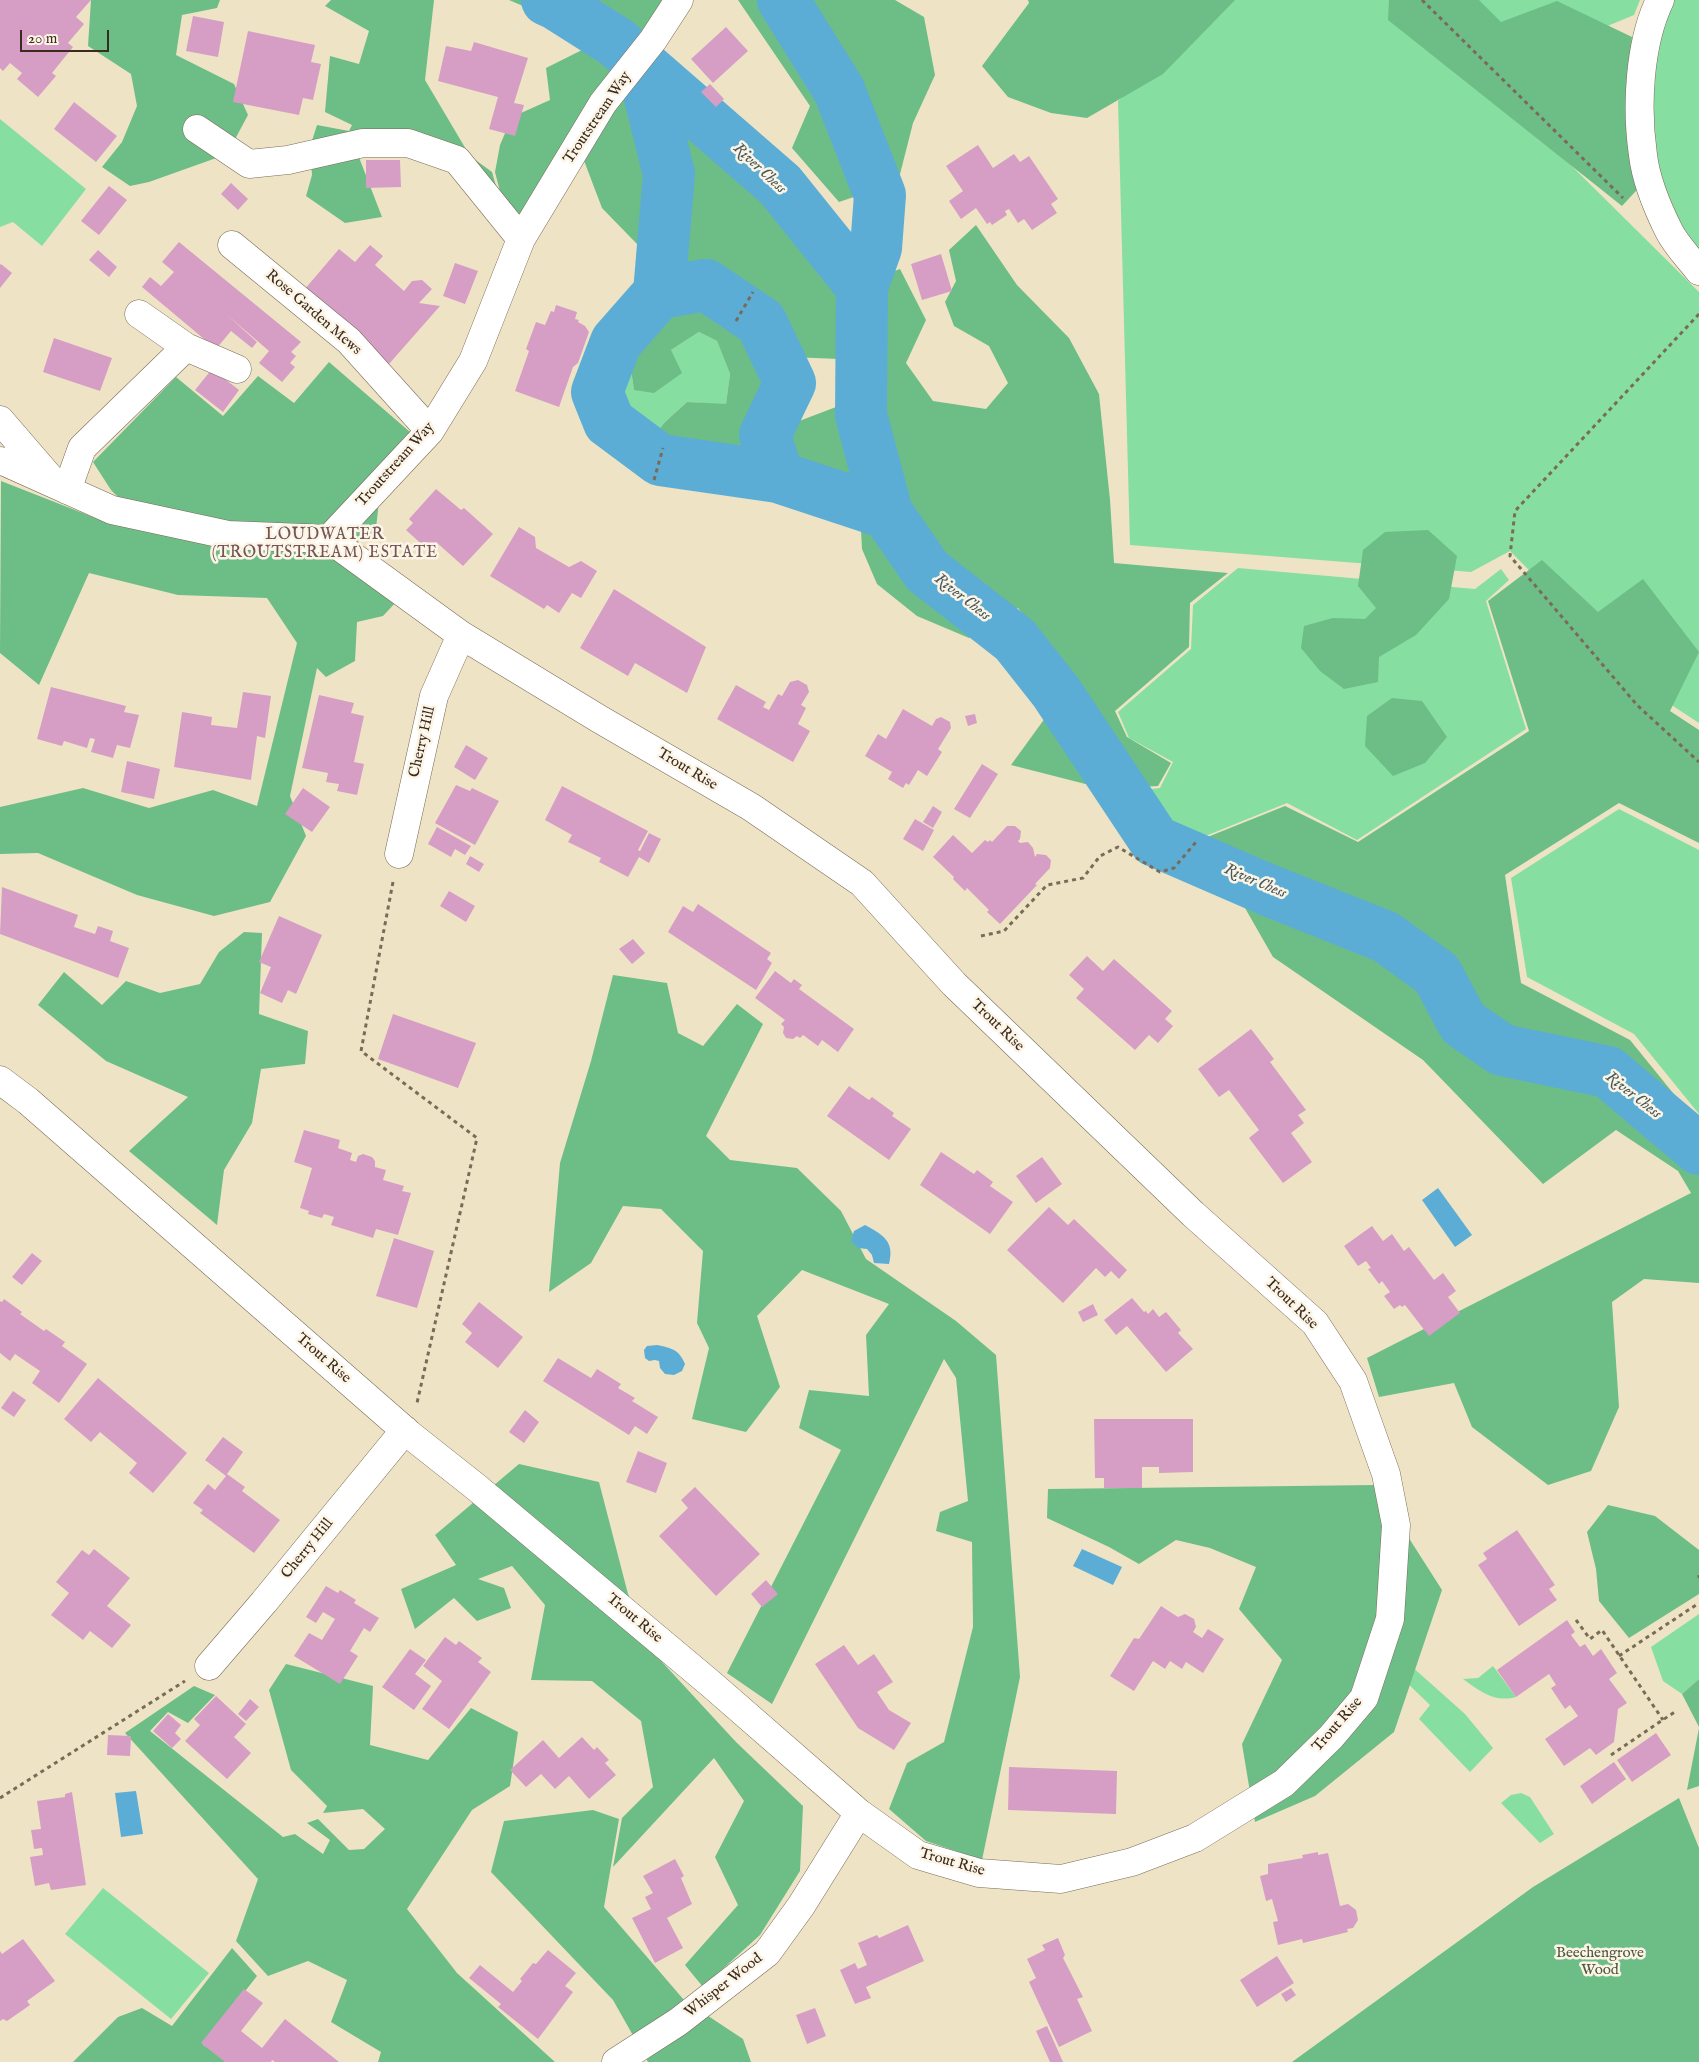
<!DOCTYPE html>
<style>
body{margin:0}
#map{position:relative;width:1699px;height:2062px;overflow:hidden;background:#eee4c5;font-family:"IM FELL English",serif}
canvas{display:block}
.scale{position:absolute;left:20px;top:30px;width:89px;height:22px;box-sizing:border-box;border:2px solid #3b2a1e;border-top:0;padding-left:6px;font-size:15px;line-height:18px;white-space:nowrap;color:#3b2a1e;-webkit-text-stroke:4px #fcf5e5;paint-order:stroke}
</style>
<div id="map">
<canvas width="1699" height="2062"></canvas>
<div class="scale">20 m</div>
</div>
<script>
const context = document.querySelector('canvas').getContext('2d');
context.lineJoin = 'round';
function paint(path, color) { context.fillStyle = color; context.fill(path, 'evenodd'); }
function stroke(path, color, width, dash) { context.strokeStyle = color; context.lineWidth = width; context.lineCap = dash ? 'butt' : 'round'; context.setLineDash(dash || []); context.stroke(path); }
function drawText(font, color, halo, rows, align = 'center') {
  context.font = font + ' "IM FELL English",serif'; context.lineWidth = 5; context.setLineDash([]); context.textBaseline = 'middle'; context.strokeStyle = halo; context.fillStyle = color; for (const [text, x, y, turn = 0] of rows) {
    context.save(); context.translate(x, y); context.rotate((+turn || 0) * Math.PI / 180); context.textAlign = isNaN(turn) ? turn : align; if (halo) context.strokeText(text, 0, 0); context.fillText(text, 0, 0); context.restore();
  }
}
const green = new Path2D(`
 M1226,0H1404L1699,292V723L1647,689L1510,551L1471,572L1130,545L1118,101Z
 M1449,0H1640L1634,15L1514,65Z
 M1669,0H1699V256L1676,231L1651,163L1649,90Z
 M0,119L86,189L42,246L13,222L0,227Z
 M699,332L717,341L730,374L726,405L687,402L665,422L652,438L621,415L611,393L627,343L634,390L671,350Z
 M1238,568L1475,589L1501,569L1509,580L1486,601L1526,729L1357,840L1287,803L1203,837L1196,853L1176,845L1142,790L1160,788L1173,762L1129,738L1118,712L1191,649L1193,605Z
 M1619,809L1699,850V1114L1634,1034L1527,977L1511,878Z
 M1699,1614V1679L1682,1694L1663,1681L1651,1647Z
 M1409,1664L1465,1714L1493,1748L1470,1772L1419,1719L1430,1705L1402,1678Z
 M1493,1666L1516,1697C1494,1703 1480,1691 1463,1679L1478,1678Z
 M1521,1793L1530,1797L1554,1834L1540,1843L1501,1803L1511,1795Z
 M103,1888L209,1973L171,2019L65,1934Z`);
const forest = new Path2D(`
 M91,0H220L217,8L182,15L176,55L234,84L248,115L233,143L219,157L149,182L130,186L102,167L122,142L137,106L131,74L88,46Z
 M331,0H434L425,80L470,156L492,172L502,207L459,155L359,149L360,160L382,217L345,223L306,196L312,175L310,147L317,125L349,131L352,125L325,112L330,56L359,64L369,31L325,6Z
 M509,0H667L521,219L504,207L495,172L500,145L512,117L550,100L546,68L582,50L523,6Z
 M738,0H895L924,17L935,75L913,123L898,182L839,202L792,148L810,106Z
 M1028,0H1235L1163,74L1087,118L1051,113L1008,97L982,66L1029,3Z
 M1389,0H1479L1501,22L1557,1L1632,37L1628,108L1647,179L1622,206L1388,20Z
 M630,85L699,137L755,185L844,289L900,269L926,320L906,363L933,401L986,409L1008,383L989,346L954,326L945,302L956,281L949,250L976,225L1017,285L1069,338L1099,394L1110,500L1114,563L1228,573L1190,603L1189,647L1115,711L1127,737L1171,763L1158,786L1105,789L1011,765L1048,714L1007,670L1041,640L1018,608L969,638L917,616L877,584L862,549L859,492L789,469L794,423L836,407L839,359L790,357L765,304L707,270L669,277L602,208L583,158Z
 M708,297L752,329L773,369L770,395L750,438L753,462L704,460L652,438L665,422L687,402L726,404L730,374L717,341L699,332L671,350L682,373L654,393L634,390L627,343L663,305Z
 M329,362L410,432L383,466L375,537L325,550L397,601L383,616L357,622L355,661L326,677L317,668L290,796L306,836L270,902L214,916L137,895L38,853L0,854V807L83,788L149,808L213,790L257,806L297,643L267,598L178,595L89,573L39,685L0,653L1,481L103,521L123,502L111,490L93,462L176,377L223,416L258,376L294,403Z
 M1428,530L1457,556L1449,599L1416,635L1379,657L1378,682L1344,689L1320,671L1301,648L1304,626L1333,618L1365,619L1376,608L1358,586L1363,550L1385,532Z
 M1542,560L1598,612L1643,579L1699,652L1670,711L1699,730V843L1619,803L1505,875L1521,983L1630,1040L1699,1125V1283L1644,1279L1612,1302L1619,1407L1591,1471L1548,1485L1472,1427L1454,1383L1379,1397L1367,1358L1691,1193L1678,1171L1616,1130L1543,1184L1423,1060L1273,957L1205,838L1285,806L1358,842L1529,731L1488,601Z
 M1392,698L1422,701L1447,737L1425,763L1393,776L1365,746L1367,716Z
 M244,932L262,933L259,1014L308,1031L305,1064L261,1069L252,1123L224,1170L217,1225L129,1151L188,1097L106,1061L38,1005L64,972L102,1005L126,981L160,993L200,984L219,952Z
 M613,975L667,983L678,1033L703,1046L737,1004L763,1024L706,1136L730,1160L797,1168L841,1211L866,1259L956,1321L996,1355L1020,1677L982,1860L926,1841L889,1809L907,1763L944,1742L973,1627L972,1542L936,1531L940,1512L968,1501L956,1378L944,1359L772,1704L727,1673L841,1450L799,1428L809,1390L869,1396L866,1335L889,1304L802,1270L757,1316L780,1387L746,1432L692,1419L709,1348L697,1323L703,1251L661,1209L623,1206L591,1263L549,1292L560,1163L591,1061Z
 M519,1464L599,1482L628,1594L663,1663L736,1742L803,1806L800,1871L760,1935L703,1987L685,1965L738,1905L715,1857L744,1801L714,1758L613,1867L622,1818L653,1787L641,1721L592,1681L531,1680L545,1605L512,1566L478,1579L504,1588L511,1608L477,1621L454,1598L415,1629L401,1589L456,1565L435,1535Z
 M1375,1485L1442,1590L1394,1732L1315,1796L1255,1822L1242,1744L1282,1660L1239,1609L1256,1567L1210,1548L1176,1540L1139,1564L1109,1547L1047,1518L1048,1489Z
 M1608,1505L1655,1516L1699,1550V1594L1629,1638L1599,1601L1596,1569L1587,1532Z
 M286,1664L373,1686L370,1745L428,1760L471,1708L518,1732L510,1786L472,1810L407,1909L457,1973L555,2062H378L381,2052L331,2022L347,1980L308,1961L268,1976L236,1941L258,1879L125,1733L194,1686L215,1695L188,1723L168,1712L150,1731L283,1837L295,1834L323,1854L330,1840L307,1823L318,1819L349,1850L364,1849L385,1829L363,1809L323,1813L327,1806L291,1770L269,1690Z
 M1699,1679V1727L1682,1694Z
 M1699,1728V1786L1687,1790Z
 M1679,1798L1699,1848V2062H1292L1533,1887Z
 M593,1810L619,1819L604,1907L684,2000L743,2039L751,2062H648L613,2000L491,1872L504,1821Z
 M232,1948L257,1976L203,2045L234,2062H73L118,2017L142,2008L172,2026Z`);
const water = new Path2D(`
 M519,0H566L625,36L614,54Z
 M1438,1188L1472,1235L1455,1247L1422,1200Z
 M865,1225C883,1235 895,1241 889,1264L874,1263L872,1255L867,1249L858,1248L851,1241L854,1231Z
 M657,1345C671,1348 679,1349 685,1364L682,1371L674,1375L665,1374L660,1368L659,1361L655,1360L649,1361L645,1358L644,1350L647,1346Z
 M1082,1549L1122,1567L1113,1585L1073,1566Z
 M136,1791L143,1834L121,1837L115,1793Z`);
const river = new Path2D(`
 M547,0L556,4L616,42L642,65L669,174L659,293L616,342L597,392L609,422L660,460L778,477L887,513
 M783,0L839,90L880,195L876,248L862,287L861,415L887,513L927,571L1015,640L1056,692L1155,841L1268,890L1386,937L1437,974L1463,1023L1502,1050L1608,1072L1699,1149
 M642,65L780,185L862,287
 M659,293L706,285L761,322L790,383L765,435L778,477`);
const building = new Path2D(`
 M0,0H91L76,17L84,24L68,43L73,47L52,73L56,76L38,97L17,79L22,73L10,63L3,71L0,68Z
 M193,16L224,22L218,57L186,51Z
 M726,27L748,51L713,83L691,59Z
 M248,31L315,45L311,62L321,64L313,100L303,98L299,115L233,102Z
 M474,42L528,58L514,103L524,105L515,136L489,129L498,97L438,81L446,46L471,51Z
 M710,84L724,99L716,107L701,92Z
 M74,102L117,136L96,162L54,129Z
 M978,145L993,168L1014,154L1020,162L1029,156L1058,199L1051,204L1057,213L1032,230L1024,219L1018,223L1009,209L1005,211L1007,215L992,225L990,222L987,224L976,208L961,219L949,201L963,191L946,166Z
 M366,160H400L401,187L366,188Z
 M231,183L248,199L238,210L221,194Z
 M109,186L127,200L99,235L81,221Z
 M179,242L301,342L291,352L296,356L290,363L295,367L282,382L259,363L269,351L226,314L257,342L252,348L231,331L216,349L142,287L150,277L161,286L174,272L162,262Z
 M370,245L383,256L375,265L404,291L412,281L422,280L432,289L419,303L440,306L389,364L304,290L339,249L355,262Z
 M98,250L117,267L109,277L89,260Z
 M941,254L952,291L922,300L911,264Z
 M455,263L478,271L465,304L443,296Z
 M1,264L12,273L0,288V265Z
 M556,305L577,312L575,319L579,320L578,322L585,326L589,332L578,363L573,367L559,407L515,391L529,351L526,349L536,322L545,325L551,311L554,312Z
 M54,338L112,358L100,391L43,372Z
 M212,369L239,390L223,412L195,390Z
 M436,489L461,510L464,508L493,534L463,566L436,542L428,550L406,530L413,523L409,519Z
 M519,527L535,537L536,548L569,567L581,561L597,571L581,598L572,593L559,613L547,605L544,609L490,576Z
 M614,589L706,647L687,693L635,663L628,676L580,648Z
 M798,680L807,685L809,692L801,705L806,708L798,724L810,731L793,762L717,719L736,685L766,702L763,707L769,710L778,694L782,696L790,682Z
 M51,687L126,706L124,712L139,715L130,748L117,745L113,758L91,752L95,739L90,738L87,748L64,741L62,746L37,739Z
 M243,692L271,696L265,738L257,736L251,780L174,767L182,712L212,717L211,725L237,728Z
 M319,695L354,703L351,713L364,716L354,762L364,764L357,795L337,791L339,784L326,782L328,773L302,768Z
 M903,709L932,726L936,719L941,717L950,722L951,728L938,749L942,752L927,776L918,770L909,785L906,783L903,788L888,779L892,772L865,756L878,734L886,739Z
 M975,714L977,723L968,726L965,716Z
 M466,745L488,758L475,780L454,767Z
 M127,761L160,769L154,799L121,792Z
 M982,764L998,774L970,818L954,809Z
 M456,785L470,791L472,788L499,801L475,845L435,823Z
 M562,786L648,831L638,850L640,851L649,833L661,839L649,863L639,857L628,877L599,862L601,858L568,842L572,835L545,820Z
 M303,788L330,807L312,832L285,814Z
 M933,806L942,812L933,828L923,822Z
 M915,819L934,830L923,851L903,839Z
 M1007,826H1015L1021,831L1020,839L1018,841L1020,843L1028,842L1033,848L1035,857L1037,854L1046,855L1051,860L1050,868L1035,884L1037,885L1000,924L987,912L989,910L967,888L965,891L953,879L954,877L933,857L953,835L972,853L985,840L988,842L990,840L992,842Z
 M437,827L471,846L465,855L455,849L451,857L428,844Z
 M470,856L484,864L479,872L466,864Z
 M2,887L78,915L74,927L95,934L98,926L113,931L110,941L129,948L118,978L0,934Z
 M449,891L475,906L466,922L440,906Z
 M698,904L771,953L767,959L772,963L756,990L668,932L683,906L693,912Z
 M279,916L322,935L296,994L288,990L282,1003L260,993L271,967L259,962Z
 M633,939L645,953L632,964L619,949Z
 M1087,956L1103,971L1114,959L1172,1011L1165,1019L1173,1026L1158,1043L1149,1035L1135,1050L1076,998L1084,989L1069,975Z
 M775,971L791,983L794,979L802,985L799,989L854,1029L838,1052L822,1040L818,1046L803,1035L800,1038L797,1036L793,1039L786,1038L783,1033L784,1027L781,1024L785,1020L755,998Z
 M393,1014L476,1043L458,1088L378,1059Z
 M1251,1029L1274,1059L1270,1062L1306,1110L1298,1115L1304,1123L1291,1133L1312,1162L1283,1183L1249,1138L1259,1130L1229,1090L1219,1097L1198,1069Z
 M849,1086L869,1100L872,1097L894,1113L892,1116L911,1129L889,1160L827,1116Z
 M304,1130L340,1140L338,1148L352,1153L350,1160L356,1162L358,1156L363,1154L372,1157L375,1161V1167L386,1170L383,1180L404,1186L402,1191L411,1193L398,1235L376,1229L373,1238L331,1225L334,1217L324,1214L322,1218L308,1214L309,1211L300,1208L312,1168L294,1162Z
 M941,1152L974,1174L977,1170L993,1182L990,1186L1013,1202L990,1234L920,1185Z
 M1042,1157L1062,1184L1036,1203L1016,1176Z
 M1049,1207L1068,1225L1074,1219L1127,1270L1119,1279L1111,1271L1105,1277L1096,1268L1063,1303L1007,1250Z
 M1372,1226L1383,1241L1392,1234L1404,1251L1409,1247L1434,1280L1443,1273L1456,1291L1448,1297L1460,1313L1429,1336L1405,1305L1402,1307L1400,1305L1394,1309L1384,1296L1390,1292L1382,1281L1379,1284L1368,1269L1371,1268L1366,1261L1358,1266L1344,1246Z
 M394,1238L434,1251L417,1308L376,1296Z
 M32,1253L42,1261L22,1285L12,1277Z
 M1132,1298L1144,1312L1146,1311L1148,1314L1153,1309L1159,1317L1166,1312L1181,1330L1178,1333L1193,1349L1166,1372L1127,1326L1116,1335L1104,1320Z
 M4,1299L22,1312L20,1314L44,1331L46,1329L65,1342L62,1346L87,1364L59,1403L32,1383L40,1371L15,1354L10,1361L0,1353V1301L2,1302Z
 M479,1302L523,1337L498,1368L465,1342L472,1333L462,1324Z
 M1093,1304L1098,1315L1083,1322L1078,1312Z
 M558,1358L591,1378L597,1369L621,1384L618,1388L635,1398L632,1401L658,1417L647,1434L635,1426L629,1435L543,1381Z
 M98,1378L187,1453L153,1493L129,1473L137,1463L100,1432L91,1442L64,1419Z
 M13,1391L26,1400L14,1417L1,1408Z
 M525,1410L539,1422L524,1443L509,1432Z
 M1094,1419H1193V1472L1159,1473V1467H1142V1488H1104V1478H1095Z
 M223,1437L243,1452L227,1474L245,1487L242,1491L280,1520L254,1553L200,1513L203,1510L193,1503L208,1484L215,1490L226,1476L205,1460Z
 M638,1451L667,1463L656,1493L626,1482Z
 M695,1487L760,1554L716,1596L659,1536L688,1508L681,1500Z
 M1517,1530L1555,1585L1549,1589L1557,1600L1519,1626L1478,1565L1487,1559L1483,1553Z
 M94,1549L130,1578L107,1606L131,1625L112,1648L90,1631L83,1640L51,1615L69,1593L56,1582L82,1550L89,1555Z
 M766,1580L778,1594L762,1607L751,1594Z
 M326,1586L338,1593L340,1590L356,1600L354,1603L379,1618L370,1632L364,1628L350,1651L358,1656L340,1684L294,1656L309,1633L322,1640L335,1619L323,1612L316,1623L306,1617Z
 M1161,1606L1178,1617L1185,1614L1194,1619L1196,1627L1193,1632L1202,1638L1208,1629L1224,1639L1203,1673L1186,1662L1182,1669L1170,1661L1165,1669L1153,1661L1134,1691L1110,1676L1134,1638L1139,1639Z
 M1567,1620L1575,1632L1571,1635L1580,1647L1585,1644L1593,1656L1601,1649L1617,1673L1609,1679L1627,1703L1618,1709L1614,1742L1596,1755L1590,1748L1564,1766L1545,1739L1578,1716L1570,1705L1565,1709L1551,1688L1556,1685L1549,1674L1516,1697L1497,1670Z
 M445,1637L456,1645L459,1641L482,1658L478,1662L491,1672L449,1729L422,1709L442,1681L423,1666Z
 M844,1645L858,1665L874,1654L893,1682L877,1692L889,1710L911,1723L894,1750L858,1728L815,1664Z
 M410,1649L426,1660L415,1674L431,1686L414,1710L382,1687Z
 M216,1696L246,1724L234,1737L251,1753L227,1779L185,1741L200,1725L194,1719Z
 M250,1699L259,1707L246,1721L238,1714Z
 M168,1714L181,1725L175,1733L181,1739L172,1748L153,1731Z
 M1656,1733L1671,1755L1632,1782L1617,1760Z
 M108,1735L131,1736L130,1756L107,1755Z
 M582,1737L594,1750L597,1747L609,1760L605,1763L616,1775L589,1799L569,1776L555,1789L541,1774L526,1787L510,1770L543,1740L559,1758Z
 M1614,1762L1626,1779L1592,1804L1580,1786Z
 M1009,1767L1117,1771L1116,1814L1008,1810Z
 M72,1792L86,1885L51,1890L49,1883L35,1886L30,1857L43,1855L42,1848L34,1849L31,1830L41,1829L37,1801L65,1797V1794Z
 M1318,1852V1855L1328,1853L1340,1906L1348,1904L1356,1910L1358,1920L1353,1928L1347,1929L1348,1932L1303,1943L1302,1939L1278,1945L1273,1922L1278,1921L1272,1899L1266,1901L1260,1876L1268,1874V1864L1303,1858L1302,1855Z
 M675,1859L684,1876L681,1878L692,1904L667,1918L683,1948L655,1963L632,1918L651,1909L645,1897L653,1893L643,1876Z
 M908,1925L924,1961L866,1987L871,1998L855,2004L840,1970L855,1963L858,1969L867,1965L858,1943L877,1935L879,1938Z
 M1058,1938L1065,1955L1063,1958L1083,1997L1077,1999L1092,2031L1059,2047L1029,1982L1036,1978L1027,1959L1045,1950L1042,1945Z
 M23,1939L55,1981L27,2001L30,2005L7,2021L3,2019L0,2021V1951L2,1954Z
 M548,1950L576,1973L565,1986L573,1992L538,2039L498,2007L501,2004L469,1978L480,1965L513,1992L522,1981L520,1979L533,1963L536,1964Z
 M1277,1956L1294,1983L1257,2007L1240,1980Z
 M1291,1988L1296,1995L1286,2002L1281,1994Z
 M244,1989L263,2003L241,2031L262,2048L285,2019L339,2062H275L272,2060L271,2062H225L201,2043Z
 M815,2008L826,2036L807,2044L796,2015Z
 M1047,2026L1063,2062H1050L1036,2031Z`);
const path = new Path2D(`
 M1422,0L1623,198
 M1699,314L1515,511L1510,556L1637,705L1699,762
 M736,321L753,292
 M654,480L663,448
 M393,882L361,1051L477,1138L417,1403
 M981,936L1004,931L1047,885L1083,878L1100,856L1118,847L1160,872L1174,868L1196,842
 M1699,1575V1578
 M1576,1620L1590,1639L1602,1630L1663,1720
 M1619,1656L1699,1603
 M1611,1755L1676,1711
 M0,1798L185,1681`);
const minor = new Path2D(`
 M1660,0C1639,44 1636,107 1643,155C1646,181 1657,207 1669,231C1676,245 1689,258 1699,271
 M197,129L249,164L288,160L363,143H408L457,160L521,239
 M232,245L349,341L430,431
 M139,314L186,347L237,369
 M0,420L50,478
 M0,461L5,462L112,510L228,535L329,539L430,431L473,361L521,239L603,103L653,40L679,0
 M67,490L82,448L186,347
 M399,854L434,696L461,635
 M0,1080L28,1101L409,1434L476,1487L711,1684L859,1813L918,1855L979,1873L1061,1879L1132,1862L1195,1838L1284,1783L1331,1737L1364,1698L1390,1619L1396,1525L1386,1474L1353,1381L1315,1323L1193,1214L954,984L862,883L751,807L601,720L461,635L329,539
 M209,1666L264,1602L405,1430
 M616,2062L678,2022L767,1953L801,1906L859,1813`);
const streetNames = [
 ["Troutstream Way",598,118,-56],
 ["Rose Garden Mews",313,313,41],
 ["Troutstream Way",396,465,-48],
 ["Cherry Hill",423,742,-77],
 ["Trout Rise",687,770,31],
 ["Trout Rise",997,1026,44],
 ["Trout Rise",1291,1304,44],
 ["Trout Rise",323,1359,41],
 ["Cherry Hill",308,1549,-51],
 ["Trout Rise",634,1619,40],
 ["Trout Rise",1338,1725,-49],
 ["Trout Rise",952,1863,16],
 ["Whisper Wood",724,1986,-38]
];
const parkNames = [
 ["Beechengrove",1600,1954],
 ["Wood",1600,1971]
];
const waterNames = [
 ["River Chess",759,169,43],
 ["River Chess",962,598,38],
 ["River Chess",1255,882,23],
 ["River Chess",1633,1096,38]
];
const neighbourhoodNames = [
 ["LOUDWATER",325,536],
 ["(TROUTSTREAM) ESTATE",325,554]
];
paint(green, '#87dea1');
paint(forest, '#6dbd87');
paint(water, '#5cadd6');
stroke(river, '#5cadd6', 52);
paint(building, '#d69ec5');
stroke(minor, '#7a6b58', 29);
stroke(path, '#7a6b58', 3, [4, 4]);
stroke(minor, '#fff', 28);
drawText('15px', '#3b2a1e', '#fcf5e5', streetNames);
drawText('15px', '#4e573f', '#fcf5e5', parkNames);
drawText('italic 16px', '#47585e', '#fcf5e5', waterNames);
context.letterSpacing = '1px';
drawText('16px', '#715358', '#fcf5e5', neighbourhoodNames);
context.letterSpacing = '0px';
</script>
